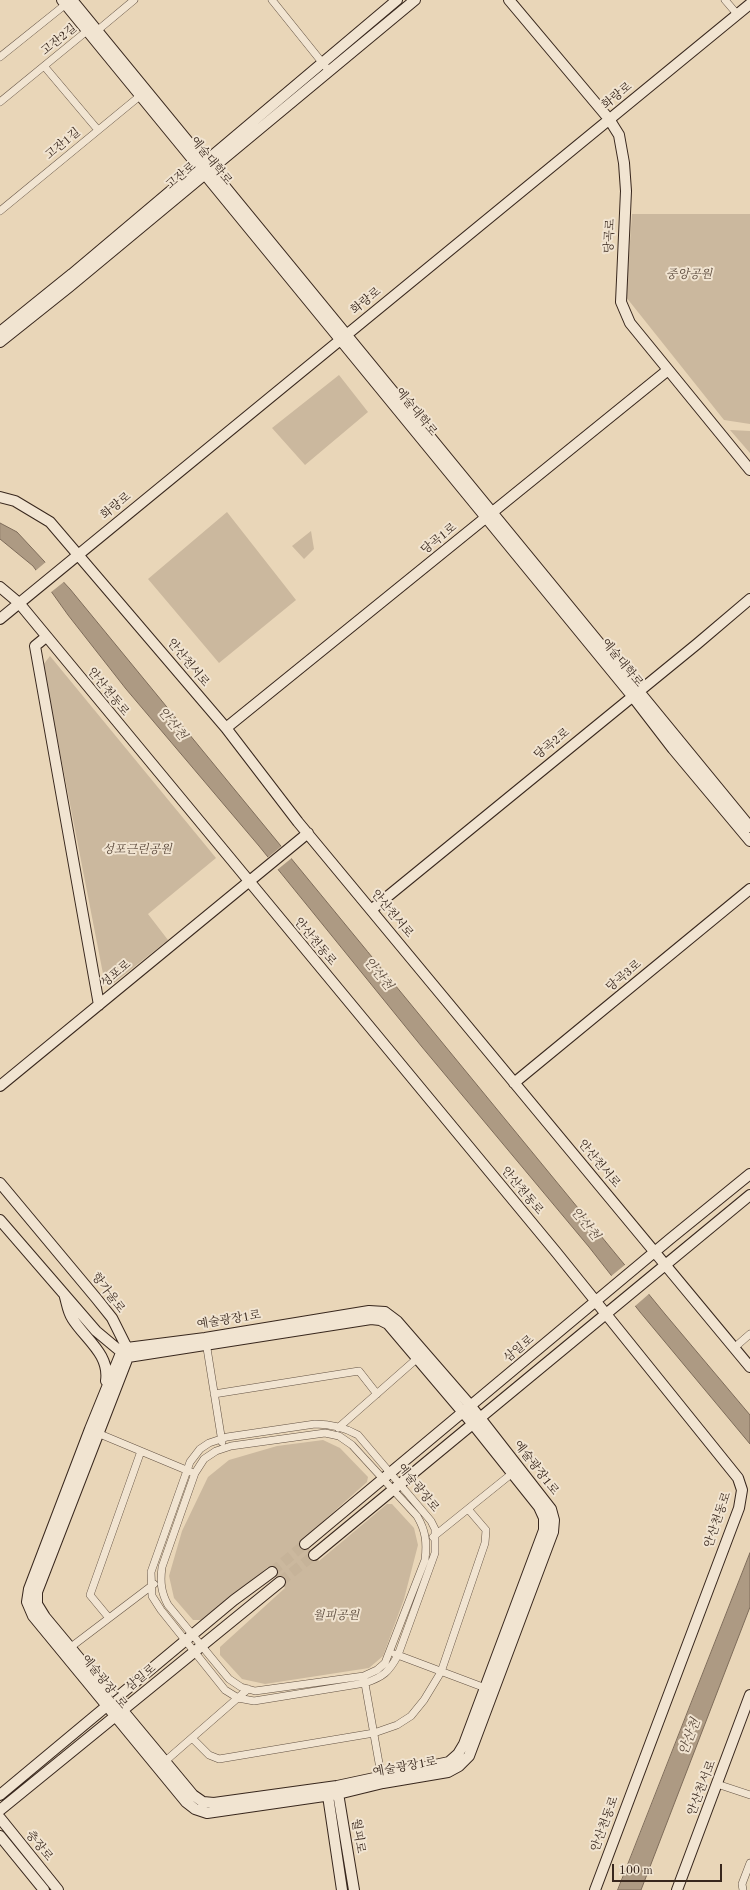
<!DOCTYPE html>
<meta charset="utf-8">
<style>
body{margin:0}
#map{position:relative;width:750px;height:1890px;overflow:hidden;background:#e9d6b8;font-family:"Old Standard TT",serif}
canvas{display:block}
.scale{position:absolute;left:612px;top:1864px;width:110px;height:18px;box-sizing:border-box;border:2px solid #38271d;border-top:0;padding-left:5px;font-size:12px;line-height:14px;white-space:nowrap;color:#38271d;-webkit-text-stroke:3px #f1e4d1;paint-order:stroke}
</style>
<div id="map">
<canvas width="750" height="1890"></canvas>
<div class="scale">100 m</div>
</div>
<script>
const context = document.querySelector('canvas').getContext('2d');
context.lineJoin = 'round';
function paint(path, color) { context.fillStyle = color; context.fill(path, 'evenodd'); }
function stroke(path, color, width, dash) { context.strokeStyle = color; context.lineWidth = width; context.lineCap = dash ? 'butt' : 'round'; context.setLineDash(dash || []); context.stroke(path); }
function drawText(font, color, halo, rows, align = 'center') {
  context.font = font + ' "Old Standard TT","Noto Serif KR",serif'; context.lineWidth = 4; context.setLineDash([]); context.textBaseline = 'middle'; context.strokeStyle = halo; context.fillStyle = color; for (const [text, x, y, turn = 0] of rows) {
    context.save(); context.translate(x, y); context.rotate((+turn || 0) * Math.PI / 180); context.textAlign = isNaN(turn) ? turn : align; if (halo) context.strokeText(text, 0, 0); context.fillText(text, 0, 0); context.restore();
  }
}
const green = new Path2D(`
 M632,214H750V424L724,420L626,297Z
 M339,375L368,412L305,465L272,428Z
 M730,430L750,431V453Z
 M227,512L296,600L219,663L148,579Z
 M311,531L314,549L304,559L292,546Z
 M50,656L216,858L148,914L168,940L114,983L105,984L43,665Z
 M323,1440L340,1448L368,1477L367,1482L302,1540L319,1561L387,1504H392L414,1528L418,1545L404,1599L383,1656L369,1668L265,1684L242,1679L220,1655V1647L285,1588L268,1567L203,1620H193L174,1598L169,1576L182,1531L208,1477L229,1460L277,1446Z`);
const water = new Path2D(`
 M0,523L17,532L70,589L665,1314L750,1415V1444L640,1312L589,1247L422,1047L259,846L126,689L68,615L33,566L0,539Z
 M750,1553V1607L641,1890H618Z`);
const pier = new Path2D(`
 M47,561L65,581L50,593L34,572Z
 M283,845L293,857L277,870L267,858Z
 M626,1264L650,1293L634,1307L610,1277Z`);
const secondaryTunnel = new Path2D(`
 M272,1572L305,1544
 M280,1582L314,1555`);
const street = new Path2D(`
 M272,0L329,71
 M725,0L737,14
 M0,57L66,4
 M44,66L98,130
 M0,102L88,30H98L134,0
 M0,211L141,95
 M206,1342L222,1442
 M734,1348L750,1334
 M214,1394L359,1371L377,1394
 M315,1424C332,1424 344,1427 358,1435L431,1521L435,1529V1553L398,1655C389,1672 383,1677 365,1683L254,1701L238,1698L225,1690L161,1610L152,1596L151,1572L190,1462L200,1449L209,1443L227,1437Z
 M338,1428L421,1355
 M95,1432L191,1472
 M325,1433L339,1436L352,1445L417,1516C426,1531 427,1543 425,1560L385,1663L377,1670L364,1676L255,1691L241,1687L229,1679L168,1605C161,1592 160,1582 162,1567L195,1473L204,1459L216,1451L231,1446Z
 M433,1537L515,1471
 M109,1618L90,1595L141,1451
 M67,1650L154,1584
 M395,1654L488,1689
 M364,1678L382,1780
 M192,1738L209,1755L219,1759L374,1733L397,1725L411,1716L424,1700L441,1672L485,1543L486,1530L468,1509
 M162,1764L248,1689
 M717,1784L750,1795
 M743,1890L742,1884L750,1863`);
const secondary = new Path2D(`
 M62,0L633,697L673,749L750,841
 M72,0L750,827
 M509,0L609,119L619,135L624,163L626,191L621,302L630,323L750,470
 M0,332L72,274L397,0
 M0,342L69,287L415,0
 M0,497L15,501L50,522L226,728L298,822L750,1367
 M0,587L19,603L556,1252L738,1478L742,1490L739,1508L595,1890
 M0,619L750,4
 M46,637L35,646L99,1005
 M226,728L668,370
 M371,910L697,644L750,599
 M514,1083L750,889
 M0,1086L308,833
 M0,1183L96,1298L112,1318L127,1348V1353
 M0,1220L96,1331L126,1356
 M65,1297C67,1304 68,1312 72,1318C85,1339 110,1354 106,1381
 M369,1311L385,1312L397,1321L470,1405L551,1509L554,1520L553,1532L469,1756L459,1766L448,1772L383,1783L338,1794L207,1813L195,1809L186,1802L33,1616L27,1602L29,1589L90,1429L121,1353L127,1348L205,1338Z
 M371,1319L380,1320L388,1324L472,1423L539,1507L544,1518V1530L464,1744L458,1754L449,1762L337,1786L214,1803L203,1802L193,1795L45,1617L37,1604V1592L128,1357Z
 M305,1544L670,1239L750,1174
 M314,1555L750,1195
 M337,1787L354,1890
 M327,1789L342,1890
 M0,1795L234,1600L272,1572
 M0,1810L280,1582
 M0,1818L58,1890
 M0,1836L44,1890
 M677,1890L750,1695`);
const streetNames = [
 ["고잔2길",59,40,-39],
 ["화랑로",617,96,-39],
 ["고잔1길",63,144,-40],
 ["예술대학로",211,161,51],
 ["고잔로",181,176,-40],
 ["당곡로",610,236,-87],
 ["화랑로",366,301,-39],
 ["예술대학로",416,412,51],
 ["화랑로",116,506,-39],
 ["당곡1로",439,539,-39],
 ["안산천서로",188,663,50],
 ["예술대학로",622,663,51],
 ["안산천동로",108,692,51],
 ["당곡2로",552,744,-39],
 ["안산천서로",392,914,50],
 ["안산천동로",315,942,50],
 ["성포로",116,974,-40],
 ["당곡3로",624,976,-40],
 ["안산천서로",599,1164,50],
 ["안산천동로",522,1191,50],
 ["항가울로",108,1293,53],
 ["예술광장1로",229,1320,-9],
 ["삼일로",519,1349,-40],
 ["예술광장1로",536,1468,52],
 ["예술광장로",418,1488,51],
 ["안산천동로",718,1520,-71],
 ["삼일로",141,1678,-40],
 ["예술광장1로",104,1682,51],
 ["예술광장1로",405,1767,-10],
 ["안산천서로",702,1788,-69],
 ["안산천동로",605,1824,-70],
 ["월피로",358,1836,81],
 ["충장로",39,1846,51]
];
const parkNames = [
 ["중앙공원",689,275],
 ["성포근린공원",137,850],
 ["월피공원",336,1616]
];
const waterNames = [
 ["안산천",172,724,51],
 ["안산천",378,974,51],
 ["안산천",585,1224,51],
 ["안산천",690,1737,-69]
];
paint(green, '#cbb89e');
paint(water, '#ad9a83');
stroke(water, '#7e6c5a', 1);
paint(pier, '#e9d6b8');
stroke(secondaryTunnel, '#c6b399', 10, [10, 5]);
stroke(street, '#645344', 8);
stroke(secondary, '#38271d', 12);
stroke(street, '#f1e4d1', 7);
stroke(secondary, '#f1e4d1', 10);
drawText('12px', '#38271d', '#f1e4d1', streetNames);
drawText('italic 12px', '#5d4b3d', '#f1e4d1', parkNames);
drawText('italic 13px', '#5b4a3c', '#f1e4d1', waterNames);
</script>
